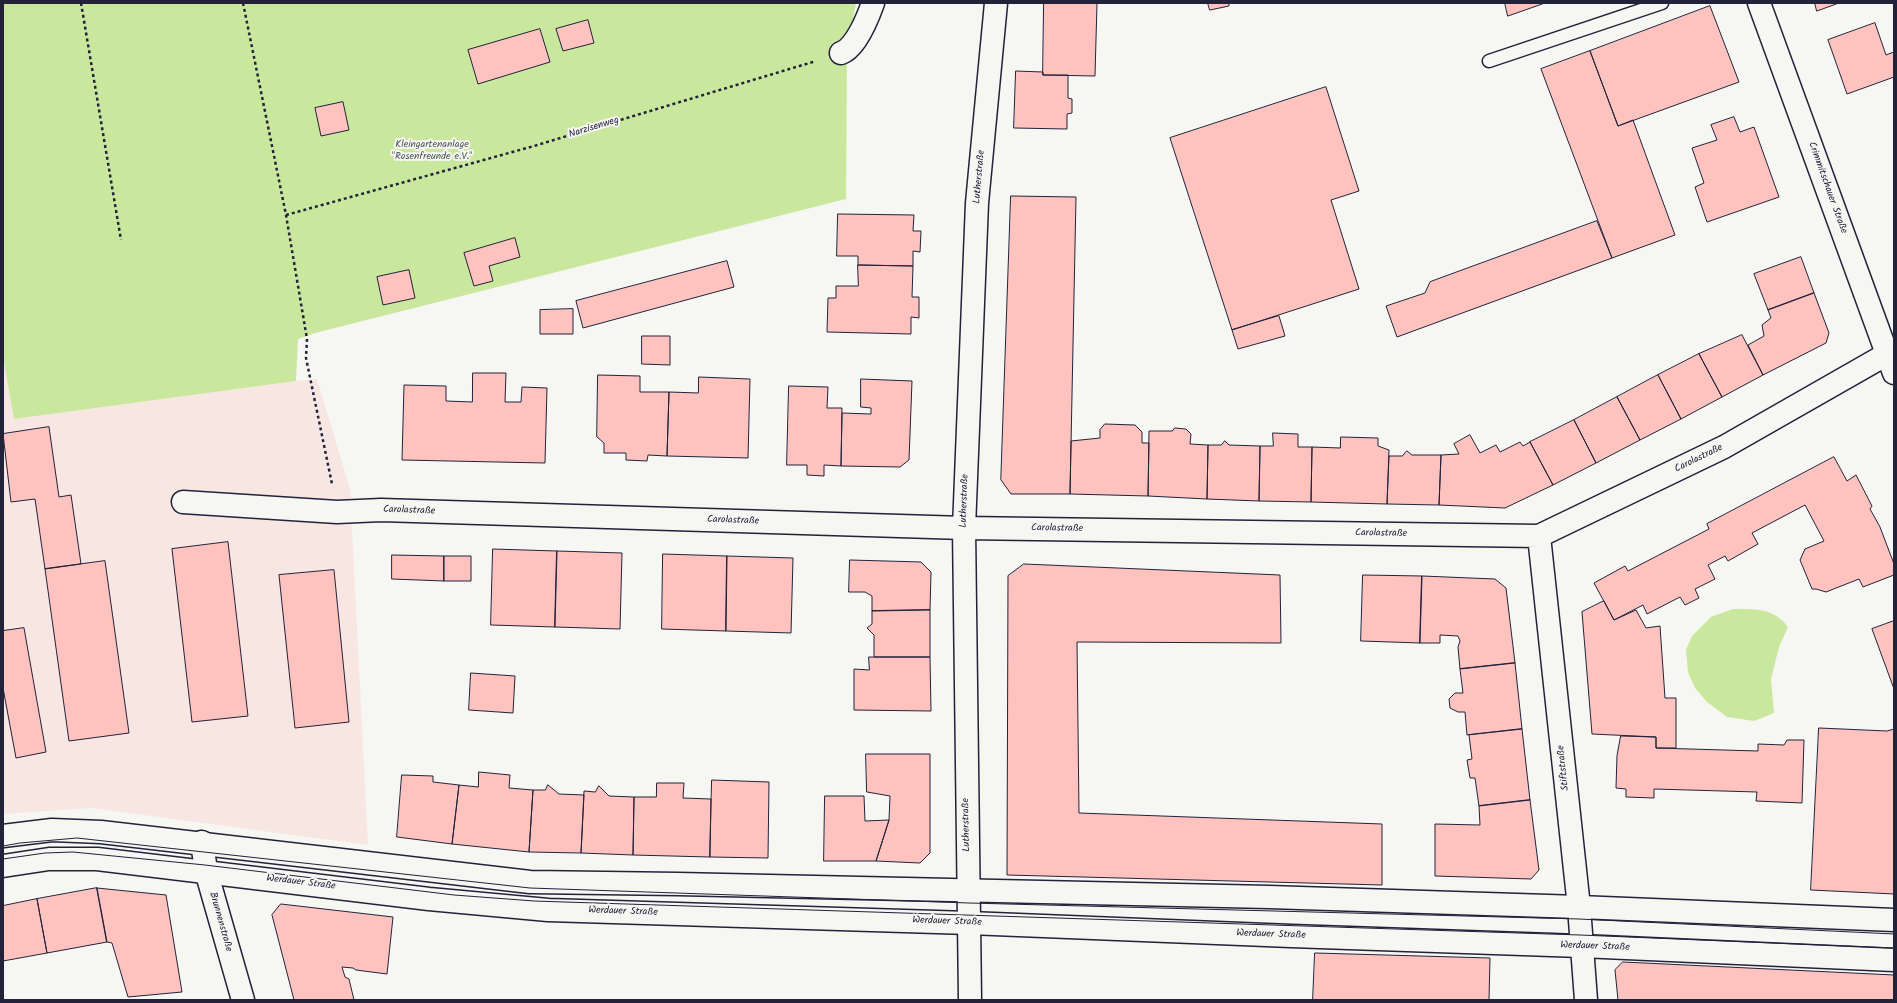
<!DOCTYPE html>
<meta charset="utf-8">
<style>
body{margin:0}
#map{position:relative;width:1897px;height:1003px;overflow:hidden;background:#f6f6f2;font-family:Kalam,sans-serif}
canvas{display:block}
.frame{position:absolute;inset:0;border:4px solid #22223b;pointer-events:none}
</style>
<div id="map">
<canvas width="1897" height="1003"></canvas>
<div class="frame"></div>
</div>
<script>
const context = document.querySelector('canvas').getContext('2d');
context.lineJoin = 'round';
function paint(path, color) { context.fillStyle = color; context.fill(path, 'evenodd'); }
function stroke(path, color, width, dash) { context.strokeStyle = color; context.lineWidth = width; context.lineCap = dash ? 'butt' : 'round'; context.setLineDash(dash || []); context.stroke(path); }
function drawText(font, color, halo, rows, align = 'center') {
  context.font = font + ' Kalam,sans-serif'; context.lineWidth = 4; context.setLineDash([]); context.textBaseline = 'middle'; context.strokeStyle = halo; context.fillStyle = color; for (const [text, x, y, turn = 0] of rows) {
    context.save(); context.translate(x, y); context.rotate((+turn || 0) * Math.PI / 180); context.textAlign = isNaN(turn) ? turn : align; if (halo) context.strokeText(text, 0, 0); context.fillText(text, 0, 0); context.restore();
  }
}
const built = new Path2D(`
 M3,357L14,419L296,381L317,379L350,489L368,845L91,808L3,814Z`);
const green = new Path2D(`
 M3,3H856L847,51L846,199L315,333L298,339L296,381L14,419L3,357Z
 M1733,609C1755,609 1774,608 1788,627L1779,647L1771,679L1774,713L1754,721L1727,717L1707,702L1695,688L1688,672L1686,650L1692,636L1711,617Z`);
const building = new Path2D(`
 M1044,3H1097L1095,76L1043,75Z
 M1208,3H1229V6L1210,10Z
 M1505,3H1545L1508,16Z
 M1815,3H1839L1817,11Z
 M1710,6L1739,82L1618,126L1590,51Z
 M588,20L594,43L563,51L556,29Z
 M1875,23L1886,55L1894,52V77L1847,94L1828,40Z
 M540,29L550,62L478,84L468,50Z
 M1590,51L1618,126L1633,120L1675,235L1612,258L1541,69Z
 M1016,71L1043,72V75H1068V98L1072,99V113L1067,114V129L1014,128Z
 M1326,87L1359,191L1331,200L1359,289L1232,330L1170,138Z
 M343,102L349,130L321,136L315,108Z
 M1734,117L1740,132L1754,127L1779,197L1707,222L1695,187L1704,183L1692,148L1717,140L1711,125Z
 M1011,196L1076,197L1070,494H1011L1001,480Z
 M838,214L914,215L913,231H921L920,252L913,251V266L858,265V256H837Z
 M1597,221L1612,258L1397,337L1386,306L1425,293L1430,282Z
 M515,238L520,257L489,266L493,281L474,286L464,253Z
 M1801,257L1814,293L1768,310L1754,274Z
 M727,261L734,287L583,328L576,301Z
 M858,265L913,266L912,297H919V318L911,317V334L827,332L828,298H836V286H858Z
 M409,270L415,298L383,305L377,277Z
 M1814,293L1829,333L1826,343L1763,375L1748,345L1764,336L1762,325L1771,318L1768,310Z
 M573,309V334H540V310Z
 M1279,316L1285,336L1238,349L1232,330Z
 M1742,335L1763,375L1722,397L1699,354Z
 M642,336H670V365L642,364Z
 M1699,354L1722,397L1681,419L1658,375Z
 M473,373H506L505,402H521L522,387L547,388L545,463L402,460L404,385L446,386V401L472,402Z
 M598,375L640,376V392H669L667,456L648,455L647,461L626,460V453H604V443L597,437Z
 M1658,375L1681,419L1640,440L1617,397Z
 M699,377L750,379L748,458L667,456L669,392L698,393Z
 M861,379L912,381L909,460L900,467L841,466L842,413L871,414V408L861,407Z
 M789,386L828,387L827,408H842L841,466L824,465V476L807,475V465H787Z
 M1617,397L1640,440L1596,463L1574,420Z
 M1574,420L1596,463L1553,485L1530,442Z
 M1105,424L1135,425L1142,432V443H1149L1148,496L1070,494L1071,441L1100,438V430Z
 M49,427L59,497L71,495L81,564L45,569L35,499L11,502L3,434Z
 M1175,428L1186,429L1191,434L1190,444L1208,445L1207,499L1148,496L1149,431H1172Z
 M1273,433L1298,434V447H1312L1311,502L1259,501L1260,446H1273Z
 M1470,435L1480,453L1496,445L1500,452L1520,442L1523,446L1530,442L1553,485L1505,508L1439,505L1441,455L1459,454L1454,444Z
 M1341,437L1378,438V446L1389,450L1387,504L1311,502L1312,447L1340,448Z
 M1225,441L1229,445L1260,446L1259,501L1207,499L1208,445H1221Z
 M1407,451L1412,455H1441L1439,505L1387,504L1389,456H1402Z
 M1834,457L1847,481L1856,475L1872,506L1870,509L1880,527L1894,564V575L1863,587L1859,579L1826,592L1816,589H1812L1800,560L1805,549L1824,541L1805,505L1752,533L1758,544L1728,561L1725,556L1708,565L1715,579L1695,589L1699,598L1685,605L1680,597L1647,614L1643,605L1614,620L1594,583L1625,566L1628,571L1709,529L1707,524Z
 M228,542L248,716L192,722L172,549Z
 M493,549L557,551L555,627L491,625Z
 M557,551L622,553L620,629L555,627Z
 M663,554L727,556L726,631L662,629Z
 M392,555L444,556V581L392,579Z
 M444,556H471V581H444Z
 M727,556L793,558L791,633L726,631Z
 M850,560L921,562L931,572L930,610L872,611V596L865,592H849Z
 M105,561L129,733L69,741L45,569Z
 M1024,564L1280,575L1281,643L1077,642L1079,813L1382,824V885L1007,875L1008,576Z
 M334,570L349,722L295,728L279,575Z
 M1363,575L1422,576L1420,643L1361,641Z
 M1422,576L1495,579L1506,588L1515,663L1460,669L1458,647L1460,641L1458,636L1440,635V643H1420Z
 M1604,601L1614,620L1636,610L1646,628L1660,626L1665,698H1676V748H1656V737L1592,734L1582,612Z
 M930,610V657H874V635L867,628L872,624V611Z
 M1894,621V689L1872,629Z
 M24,628L46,752L16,758L3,688V631Z
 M869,657H930L931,711L854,710V669L869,670Z
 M1515,663L1522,729L1467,735L1465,712H1458L1450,708L1449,699L1455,693H1463L1460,669Z
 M471,673L515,676L513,713L469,710Z
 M1819,728L1887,731L1894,729V894L1811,890Z
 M1522,729L1530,800L1479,806L1475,778H1470L1467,760L1472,759L1469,735Z
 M1621,736L1656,737V748L1758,751V744L1784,745L1787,740H1804L1802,803L1756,801L1757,792L1654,789V798L1626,797V789L1616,788L1617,756Z
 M866,754H930V853L920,863L876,861L889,820L890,796L867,792Z
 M479,772L510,775L509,788L533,790L529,852L452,844L459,785L478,787Z
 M402,775L433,776V782L459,785L452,844L397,837Z
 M712,780L769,782L768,858L710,857Z
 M657,783H684L683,798L711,799L710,857L633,855L634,797H656Z
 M548,785L559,794L584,795L581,853L529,852L533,790H545Z
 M599,786L609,796L634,797L633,855L581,853L584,791L595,792Z
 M825,796H864L865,821L889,820L876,861H824Z
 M1530,800L1539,870L1531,879L1435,876V824L1480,825L1479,806Z
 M97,888L107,942L47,953L37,899Z
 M97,888L166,895L182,992L128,997L112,943L107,942Z
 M37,899L47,953L3,961V906Z
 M281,904L393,917L387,974L356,970L353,968L342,967L345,977L349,979L354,1000H294L272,915Z
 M1315,953L1490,958L1489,1000H1313Z
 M1623,962L1894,975V1000H1618L1615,970Z`);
const path = new Path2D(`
 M81,3L121,240
 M243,3L286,215L307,339L306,358L332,484
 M286,215L534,146L816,61`);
const lane = new Path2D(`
 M1489,61L1662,3`);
const street = new Path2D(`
 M841,53C856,48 868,17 873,3
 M183,502L337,512L381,510L964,528L1539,536L1724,447L1894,350
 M1539,536L1579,907L1586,1000
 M202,842L206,871L243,1000
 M970,1000L964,528L977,203L996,3`);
const primary = new Path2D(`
 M1759,3L1894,373
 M3,836L52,830L101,832L530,882L678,884L1269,897L1579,907L1894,920
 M3,866L49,859H97L429,899L548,910L969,923L1291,936L1581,946L1894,960`);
const tram = new Path2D(`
 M3,846L20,843L77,838L530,888L969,903L1579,919L1894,934
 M3,859L45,853L73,852L205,865L454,895L534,901L1580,935L1894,948`);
const streetNames = [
 ["Narzisenweg",594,128,-17],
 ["Lutherstraße",980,177,-85],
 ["Crimmitschauer Straße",1827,188,70],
 ["Carolastraße",1699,459,-26],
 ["Lutherstraße",965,501,-88],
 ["Carolastraße",409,511,2],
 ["Carolastraße",733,521,2],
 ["Carolastraße",1057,529,1],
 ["Carolastraße",1381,534,1],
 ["Stiftstraße",1564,768,-96],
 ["Lutherstraße",967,825,-91],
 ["Werdauer Straße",301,883,7],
 ["Werdauer Straße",623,912,2],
 ["Brunnenstraße",220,922,74],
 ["Werdauer Straße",947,922,2],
 ["Werdauer Straße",1271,935,2],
 ["Werdauer Straße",1595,947,2]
];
const parkNames = [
 ["Kleingartenanlage",432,145],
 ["\"Rosenfreunde e.V.\"",432,157]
];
paint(built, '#f8e6e3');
paint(green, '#cae79e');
paint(building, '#fec2bf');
stroke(building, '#22223b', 1);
stroke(lane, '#22223b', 15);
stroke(street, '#22223b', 25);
stroke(primary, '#22223b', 25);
stroke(path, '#22223b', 2.5, [3, 3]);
stroke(lane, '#f6f6f2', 12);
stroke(street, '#f6f6f2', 22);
stroke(primary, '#f6f6f2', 22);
stroke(tram, '#22223b', 1);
drawText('10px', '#22223b', '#f6f6f2', streetNames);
drawText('10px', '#4c5354', '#f6f6f2', parkNames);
</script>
